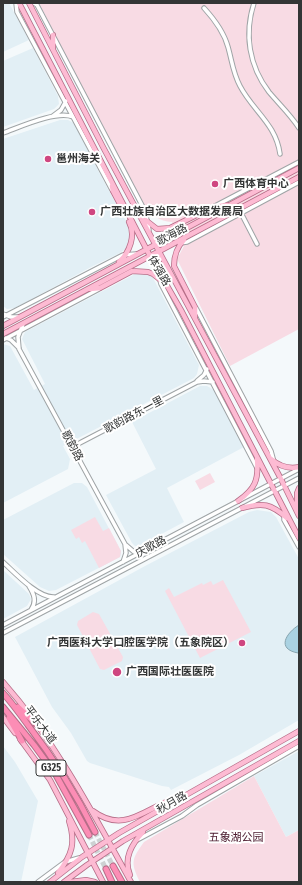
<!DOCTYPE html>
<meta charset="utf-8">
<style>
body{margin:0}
#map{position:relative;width:302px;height:885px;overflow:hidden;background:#f4f9fb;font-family:"Fira Sans Condensed",sans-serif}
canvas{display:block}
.frame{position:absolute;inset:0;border:4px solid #333535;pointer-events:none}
</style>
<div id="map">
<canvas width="302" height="885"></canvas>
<div class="frame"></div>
</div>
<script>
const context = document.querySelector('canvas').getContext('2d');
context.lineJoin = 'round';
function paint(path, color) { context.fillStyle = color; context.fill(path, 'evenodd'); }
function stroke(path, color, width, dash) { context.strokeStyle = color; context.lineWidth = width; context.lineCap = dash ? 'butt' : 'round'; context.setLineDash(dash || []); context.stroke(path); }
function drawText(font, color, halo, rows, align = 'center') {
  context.font = font + ' "Fira Sans Condensed","Noto Sans SC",sans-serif'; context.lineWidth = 4; context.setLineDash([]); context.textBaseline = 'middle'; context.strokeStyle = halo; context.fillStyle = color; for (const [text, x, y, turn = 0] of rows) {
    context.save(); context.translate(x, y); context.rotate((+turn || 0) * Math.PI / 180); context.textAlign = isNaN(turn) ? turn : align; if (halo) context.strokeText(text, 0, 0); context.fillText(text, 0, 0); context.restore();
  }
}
const built = new Path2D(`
 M3,3H9L29,40L3,52Z
 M33,48L58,96L59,104L54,109L3,127V61Z
 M60,120H68L74,123L103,180L130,228V238L127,248L120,253L93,266L15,308L7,309L3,306V139Z
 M135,274H147L153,278L199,365L197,374L194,378L63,446L70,459L68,469L3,503V344L10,346L34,390L45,384L22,339L25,332Z
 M200,386H207L214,390L244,447L167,488L184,522L139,546H135L132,543L106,495L156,469L132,422Z
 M74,483H82L87,487L121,551V554L120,557L56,590L49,591L40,587L3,554V520Z
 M257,510L271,512L276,517L299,559V720L239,755L171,790L169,787L162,786L90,763L87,761L71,733L52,707L15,637L145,566L249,512Z
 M3,570L29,594L31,599L27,606L3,619Z
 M3,746L15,762L38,801L21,882H3Z
 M299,751V830L286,837L254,776Z`);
const green = new Path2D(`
 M39,3H299V329L230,366L177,259L184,246L172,222C159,221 152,216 144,205L110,144Z
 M210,473L215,482L200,490L195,481Z
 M95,517L103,531L109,528L121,551L120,557L99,568L85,541L82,543L79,537L76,539L71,530Z
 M223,580L251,632L200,658L165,591L169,588L174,597L202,583L203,585L211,581L213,585Z
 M93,612L99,614L123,657L122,661L104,670L100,669L77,625L78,621Z
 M254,776L286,837L299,830V882H140C130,862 132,859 144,842Z`);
const water = new Path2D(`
 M299,625V653H298C276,649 286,633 299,625Z`);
const highwayTunnel = new Path2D(`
 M95,832L113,866
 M89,835L106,869`);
const minor = new Path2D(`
 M16,3L17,12L112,190
 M34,3L37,5L145,211L149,230
 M254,3C244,34 249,66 269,92C279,104 290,114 299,128
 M204,8C215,20 224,32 228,47C232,61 233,73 240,86C253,111 276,124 280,154
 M53,116L61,110L66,101
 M3,133C20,127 57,110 73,117
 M215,206L299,162
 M241,213L257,244
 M180,243L187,242L299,182
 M160,280L161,284L257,468
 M196,308L271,451L274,462
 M3,314L11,317H18
 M3,317L123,255L136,254
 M23,324L18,337L19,349L125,544L126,553L123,562
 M6,338L11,340L19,348
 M3,340L99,289
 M197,381L204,375L207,369
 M72,447L197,382L204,381L213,382
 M284,516V520L299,547
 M126,545L134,552H141
 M3,562C14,572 38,598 54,597
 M29,586C34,594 37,601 31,610
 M3,625L299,469
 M3,633L299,478
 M137,840L182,816L197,805L299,746
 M38,882L65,862L79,858`);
const major = new Path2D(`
 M19,3L150,256L181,310L299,538
 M29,3L103,147L281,479L299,516
 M53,35V48
 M112,186L113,191L121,206
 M143,218L157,229L170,228L213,207L227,205
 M184,240C177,247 174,256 174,266L195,307V317
 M119,262C130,252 136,235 129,222
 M90,289L100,288L132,271L148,272L153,274L163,282
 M3,326L299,168
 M3,334L299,177
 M271,459C279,466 289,469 299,467
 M238,501C255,489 259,480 257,459
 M242,508C263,502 271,504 287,518
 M297,511V493L299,488
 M3,682C56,742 93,813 131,882
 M3,717L15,733
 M20,739L50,780L103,882
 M93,811C125,835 146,807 176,798
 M58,873C72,855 76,843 69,821
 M130,875C123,858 132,844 143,832
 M50,882L82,857L119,833L299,731
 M64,882L87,865L123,841L299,741
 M70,882L86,880L95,882`);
const highway = new Path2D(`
 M3,693C12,703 20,714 28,725C55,760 75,792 95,832
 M3,707L34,745L56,775L89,835
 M18,707L36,724
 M9,718L22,741
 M113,866L122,882
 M106,869L112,882`);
const markers = [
 [48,159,4,"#cf4680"],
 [215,184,4,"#cf4680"],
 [92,212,4,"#cf4680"],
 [242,643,4,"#cf4680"],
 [117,672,5,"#cf4680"]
];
const shields = [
 [51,768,30]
];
const shieldNames = [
 ["G325",51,768]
];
const poiNames = [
 ["邕州海关",56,159],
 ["广西体育中心",223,184],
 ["广西壮族自治区大数据发展局",100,212],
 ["广西医科大学口腔医学院（五象院区）",234,643,"right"],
 ["广西国际壮医医院",126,672]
];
const streetNames = [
 ["歌海路",172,235,-28],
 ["体强路",159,271,60],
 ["歌韵路东一里",134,415,-28],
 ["歌韵路",72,446,62],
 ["庆歌路",151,547,-28],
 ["平乐大道",40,725,53],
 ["秋月路",172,803,-30]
];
const parkNames = [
 ["五象湖公园",236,838]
];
paint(built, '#e2eff5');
paint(green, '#f8dbe4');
paint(water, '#aad2e2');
stroke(water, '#86a3ae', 1);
stroke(highwayTunnel, '#cdd2d3', 5, [5, 2.5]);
stroke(minor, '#9fa4a6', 5.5);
stroke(major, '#b66e88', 6);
stroke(highway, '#b66e88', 7);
stroke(minor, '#fff', 3.5);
stroke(major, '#fdbbd3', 4.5);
stroke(highway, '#fc8db5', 5);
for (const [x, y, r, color] of markers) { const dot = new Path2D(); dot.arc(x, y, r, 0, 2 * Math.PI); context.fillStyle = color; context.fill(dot); stroke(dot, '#fff', 1.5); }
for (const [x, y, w] of shields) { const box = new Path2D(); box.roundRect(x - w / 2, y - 8, w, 16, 3); context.fillStyle = '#fff'; context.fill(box); stroke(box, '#333535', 1); }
drawText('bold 10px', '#333535', null, shieldNames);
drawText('bold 11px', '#333535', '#fff', poiNames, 'left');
drawText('11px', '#333535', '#fff', streetNames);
drawText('11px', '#4a192d', '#fff', parkNames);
</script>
